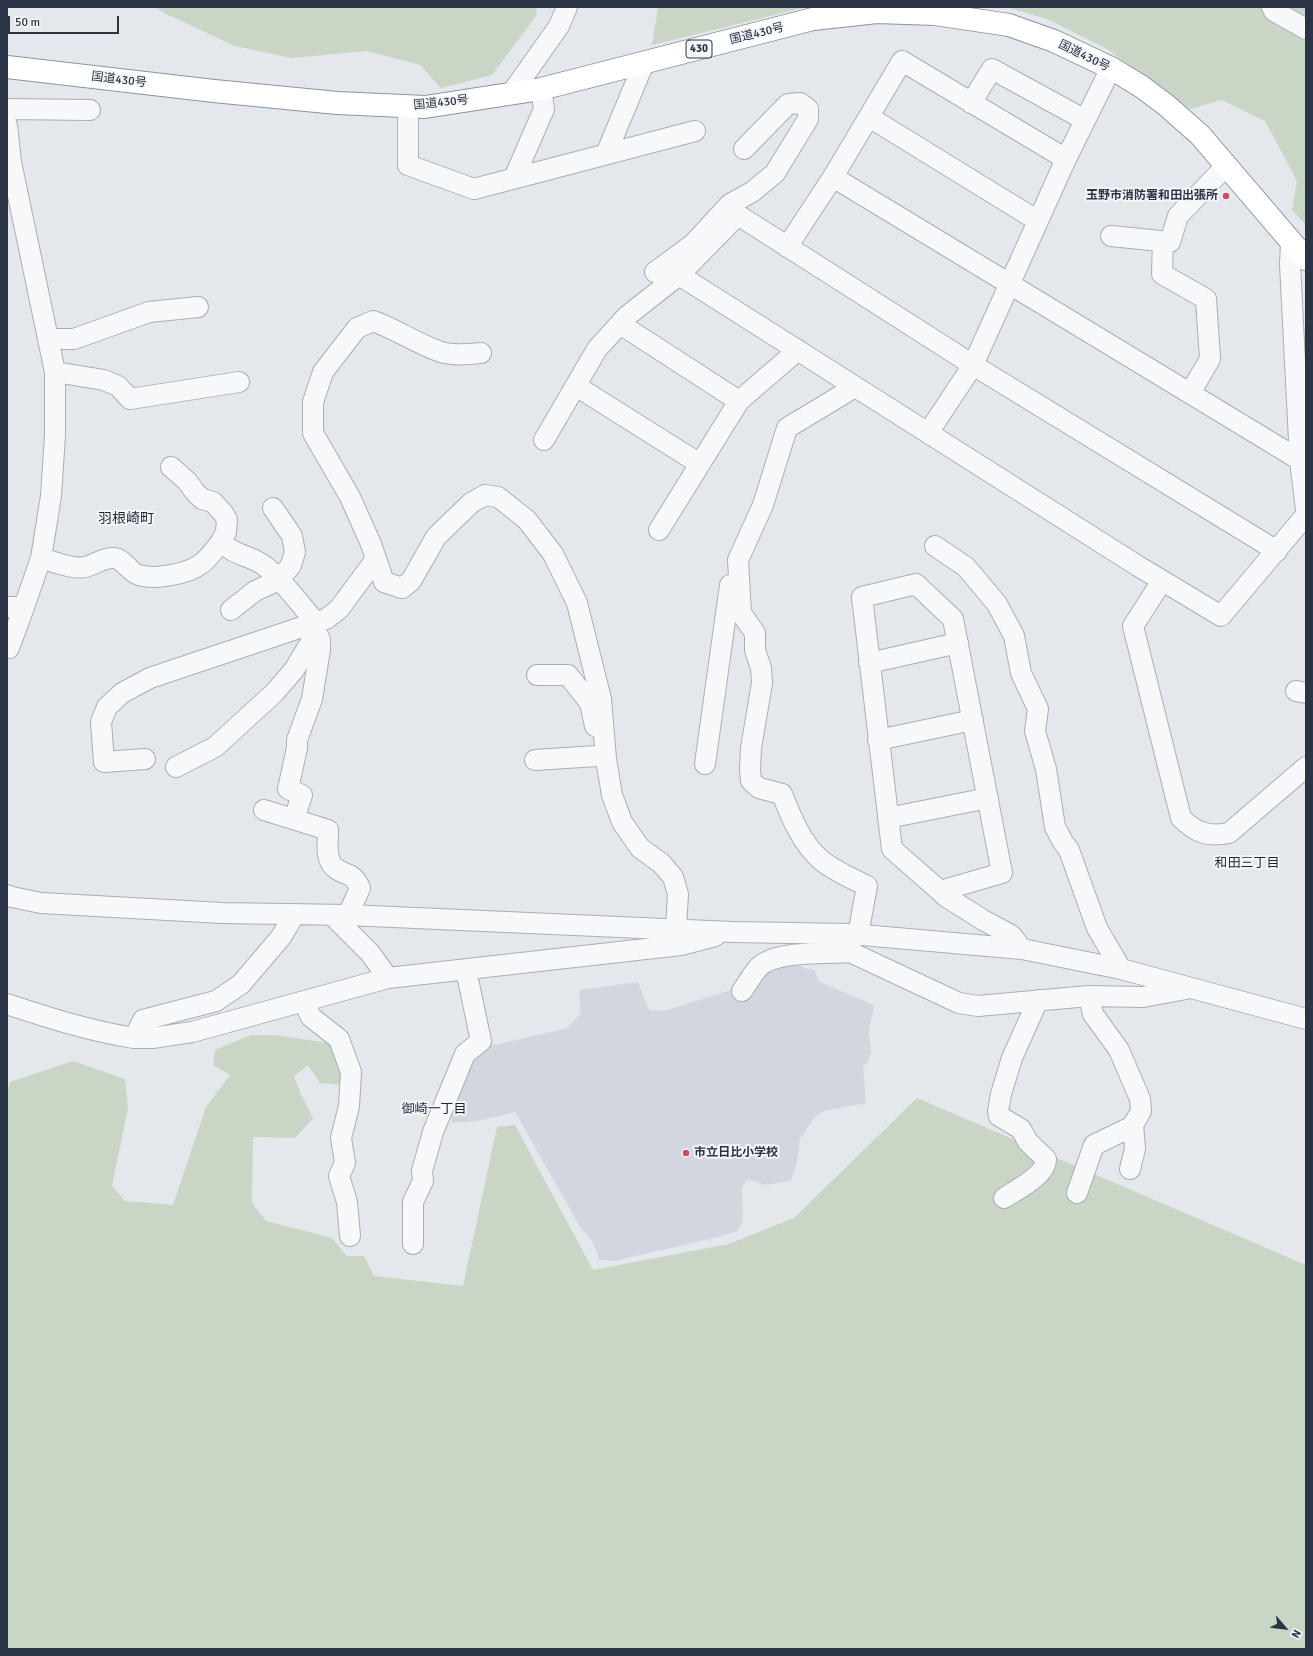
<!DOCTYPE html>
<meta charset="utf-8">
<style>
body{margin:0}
#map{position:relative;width:1313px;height:1656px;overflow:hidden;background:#e4e7ec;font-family:Signika,sans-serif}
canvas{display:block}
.frame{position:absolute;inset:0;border:8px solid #2b3445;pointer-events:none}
.north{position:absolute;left:1265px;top:1608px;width:40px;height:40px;-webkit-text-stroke:3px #f4f6f9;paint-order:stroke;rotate:118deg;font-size:11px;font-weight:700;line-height:16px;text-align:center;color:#2b3445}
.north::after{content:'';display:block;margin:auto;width:14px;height:18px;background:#2b3445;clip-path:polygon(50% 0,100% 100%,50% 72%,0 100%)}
.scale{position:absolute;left:8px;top:16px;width:111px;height:18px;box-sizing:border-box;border:2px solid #2b3445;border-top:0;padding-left:5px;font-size:12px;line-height:14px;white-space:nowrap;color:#2b3445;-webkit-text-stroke:3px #f4f6f9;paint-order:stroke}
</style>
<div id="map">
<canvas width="1313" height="1656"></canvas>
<div class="frame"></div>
<div class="north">N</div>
<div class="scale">50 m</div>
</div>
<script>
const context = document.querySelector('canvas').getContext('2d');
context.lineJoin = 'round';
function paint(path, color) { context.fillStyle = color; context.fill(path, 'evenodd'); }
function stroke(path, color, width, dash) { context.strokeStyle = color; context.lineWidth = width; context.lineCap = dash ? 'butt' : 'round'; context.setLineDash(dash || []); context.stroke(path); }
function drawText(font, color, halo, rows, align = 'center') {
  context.font = font + ' Signika,"Noto Sans JP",sans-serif'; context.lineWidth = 4; context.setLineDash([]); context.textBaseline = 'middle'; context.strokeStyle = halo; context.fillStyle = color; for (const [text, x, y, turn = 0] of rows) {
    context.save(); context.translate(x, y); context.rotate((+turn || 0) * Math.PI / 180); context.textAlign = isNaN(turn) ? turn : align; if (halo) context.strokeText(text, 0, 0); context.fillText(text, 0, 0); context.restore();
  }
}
const built = new Path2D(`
 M798,963L804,968L814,970L820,982L874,1005L869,1032L871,1053L867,1064L863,1065L866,1103L823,1111L813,1119L800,1139L797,1162L792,1178L790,1181L766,1185L748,1179L742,1187L743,1221L737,1231L719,1237L614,1261L599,1260L594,1244L579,1225L515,1112L478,1121L452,1123L451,1109L471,1053L486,1044L495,1045L567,1028L581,1013L579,990L638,982L649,1010L664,1011L734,989L757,984L765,975L772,971Z`);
const green = new Path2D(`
 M155,7H537L536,16L492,75L441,88L420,65L367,51L292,58L235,46L164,13Z
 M658,7H807L652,45Z
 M1006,7H1306V225L1292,210L1297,181L1265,121L1222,100L1190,109L1107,49L1047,19Z
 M251,1035H274L329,1043L341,1066L340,1085L320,1083L308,1065L294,1076L301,1094L313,1118L295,1138L253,1137L252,1203L266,1221L332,1238L347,1256H364L374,1276L463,1286L497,1127L515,1125L593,1270L729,1244L794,1218L917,1098L1306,1265V1649H7V1094L10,1082L73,1061L125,1079L128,1108L112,1186L125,1201L173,1205L206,1107L230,1075L213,1065L215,1050Z`);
const minor = new Path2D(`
 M1272,7L1274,11L1306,29
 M511,94L559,26L567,7
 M971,103L992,69L1085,120
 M408,107V165L474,189L695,131
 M7,109L90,110
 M869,117L1038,221
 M7,125L11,162L55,372V435L51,496L41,558L24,607H7
 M606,154L644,63
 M833,177L1300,460
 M514,178L544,109L541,89
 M1111,236L1170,242L1178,216L1226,166
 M1163,241L1162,274L1206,299L1210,359L1190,393
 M1291,243L1290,264L1300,460L1306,510
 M787,247L833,177L902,61L1066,159
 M655,272L693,244L730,204L752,192L775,173L808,119V109L800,103L788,104L744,149
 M679,275L1138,566L1221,616L1306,515
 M620,324L739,401
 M49,339H74L149,312L198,307
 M481,353C468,354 454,356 441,352C417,344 396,329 373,321L357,328L323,372L313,402V433L350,497L371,544L384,582L402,588L411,581L436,537L471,503L485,495L498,497L527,520L553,554L577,603L601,699L606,759L612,795L622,822L640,848L661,863L673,877L678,894L676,928
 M55,372L104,380L118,386L130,399L239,382
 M576,386L700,464
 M855,387L787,428L763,505L738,560L741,613L755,633V650L761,668L762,683L751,748L750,769L751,781L759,788L782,794C791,817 802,844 821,860C834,871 851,878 867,886L858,935
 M928,433L973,365L1066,159L1111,68
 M544,440L597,349L627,316L679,275L738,215L973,365L1277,551
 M171,467L187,481L195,492L202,499L213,502L223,513L227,520L226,532L221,542
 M659,530L739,401L798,350
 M935,546L966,567L997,604L1014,636L1021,673L1038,709L1035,731L1046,769L1055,827L1063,842L1069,850L1097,928L1121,969
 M41,558C52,561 74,570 85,567C95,565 103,557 114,558C124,559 129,572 139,575C154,580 188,574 201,564C208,559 215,549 221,542C236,557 252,555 266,567C285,583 300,604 316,623L313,638L294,670L274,693L215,747L176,767
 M1162,581L1133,626L1181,818C1196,833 1208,837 1229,833L1306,767
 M231,610L255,591L279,580L291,565L295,552L292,536L273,508
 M7,648H9L24,607
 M869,663L958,643
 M537,675H568L590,703L595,726
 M1296,691L1306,693
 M878,740L973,720
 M145,759L104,762L101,722L107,707L122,693L150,678L326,619L339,609L376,559
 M535,760L597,756L606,759
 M705,764L730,585
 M264,810L328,830C328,841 325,859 334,867C345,877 352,870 360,888L348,915
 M888,818L988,798
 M294,819L302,795L288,789L297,748V740L312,699L320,650V640L315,629
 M940,891L1002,873L953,619L916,584L862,597L892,849L940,891L945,896L983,920L1011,935L1022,949
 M7,895L12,897L41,903L222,913L348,915L732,932L851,934L1022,949L1121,969L1306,1019
 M332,915L370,953L388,978
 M851,934L850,952L959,1003L978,1006L1089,996L1143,997L1186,989
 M742,991C747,984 752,975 758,968C774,950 827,954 850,952
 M304,1002L311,1017L339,1039L351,1072L349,1106L341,1138L345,1163L339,1176L347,1202L350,1236
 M7,1004C49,1018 90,1031 134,1038L143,1020L216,1001L241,984L281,937L295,914
 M134,1038H152L192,1032L388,978L681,945L715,936
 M1130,1169L1135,1149L1133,1124
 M1077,1193L1094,1145L1131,1127L1136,1120L1141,1111L1140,1099L1119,1050L1093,1014L1089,996
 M1004,1198C1016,1190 1047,1175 1046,1159L1028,1142L1021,1129L999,1116L998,1111L1001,1094L1012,1058L1038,1000
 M413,1244V1202L423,1181L422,1171L433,1132L465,1054L481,1041L466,970`);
const highway = new Path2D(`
 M7,67L214,91L337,103L425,107L541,89L813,19L877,12L935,14L1009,25L1054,41L1111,68L1142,87L1166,105L1200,135L1306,259`);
const markers = [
 [1226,196,4,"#d1495b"],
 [686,1153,4,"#d1495b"]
];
const shields = [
 [699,49,26]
];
const shieldNames = [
 ["430",699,49]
];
const streetNames = [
 ["国道430号",757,34,-14],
 ["国道430号",1084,56,26],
 ["国道430号",119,80,7],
 ["国道430号",441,103,-6]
];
const poiNames = [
 ["玉野市消防署和田出張所",1218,196],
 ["市立日比小学校",694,1153,"left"]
];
const neighbourhoodNames = [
 ["和田三丁目",1247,864],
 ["御崎一丁目",434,1110]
];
const quarterNames = [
 ["羽根崎町",126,519]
];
paint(built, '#d2d6de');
paint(green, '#c9d6c5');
stroke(minor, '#a9aeb7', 22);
stroke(highway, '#8b94a3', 24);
stroke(minor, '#f7f8fa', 20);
stroke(highway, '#fff', 22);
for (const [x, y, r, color] of markers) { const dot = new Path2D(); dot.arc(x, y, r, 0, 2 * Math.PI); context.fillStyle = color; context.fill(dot); stroke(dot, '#f4f6f9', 1.5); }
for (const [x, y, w] of shields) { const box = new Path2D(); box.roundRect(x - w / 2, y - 9, w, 18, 3); context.fillStyle = '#f4f6f9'; context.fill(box); stroke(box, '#2b3445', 1); }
drawText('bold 11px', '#2b3445', null, shieldNames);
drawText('12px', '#2b3445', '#f4f6f9', streetNames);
drawText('bold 12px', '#2b3445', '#f4f6f9', poiNames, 'right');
drawText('13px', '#1d2536', '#f4f6f9', neighbourhoodNames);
drawText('14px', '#1d2536', '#f4f6f9', quarterNames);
</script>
